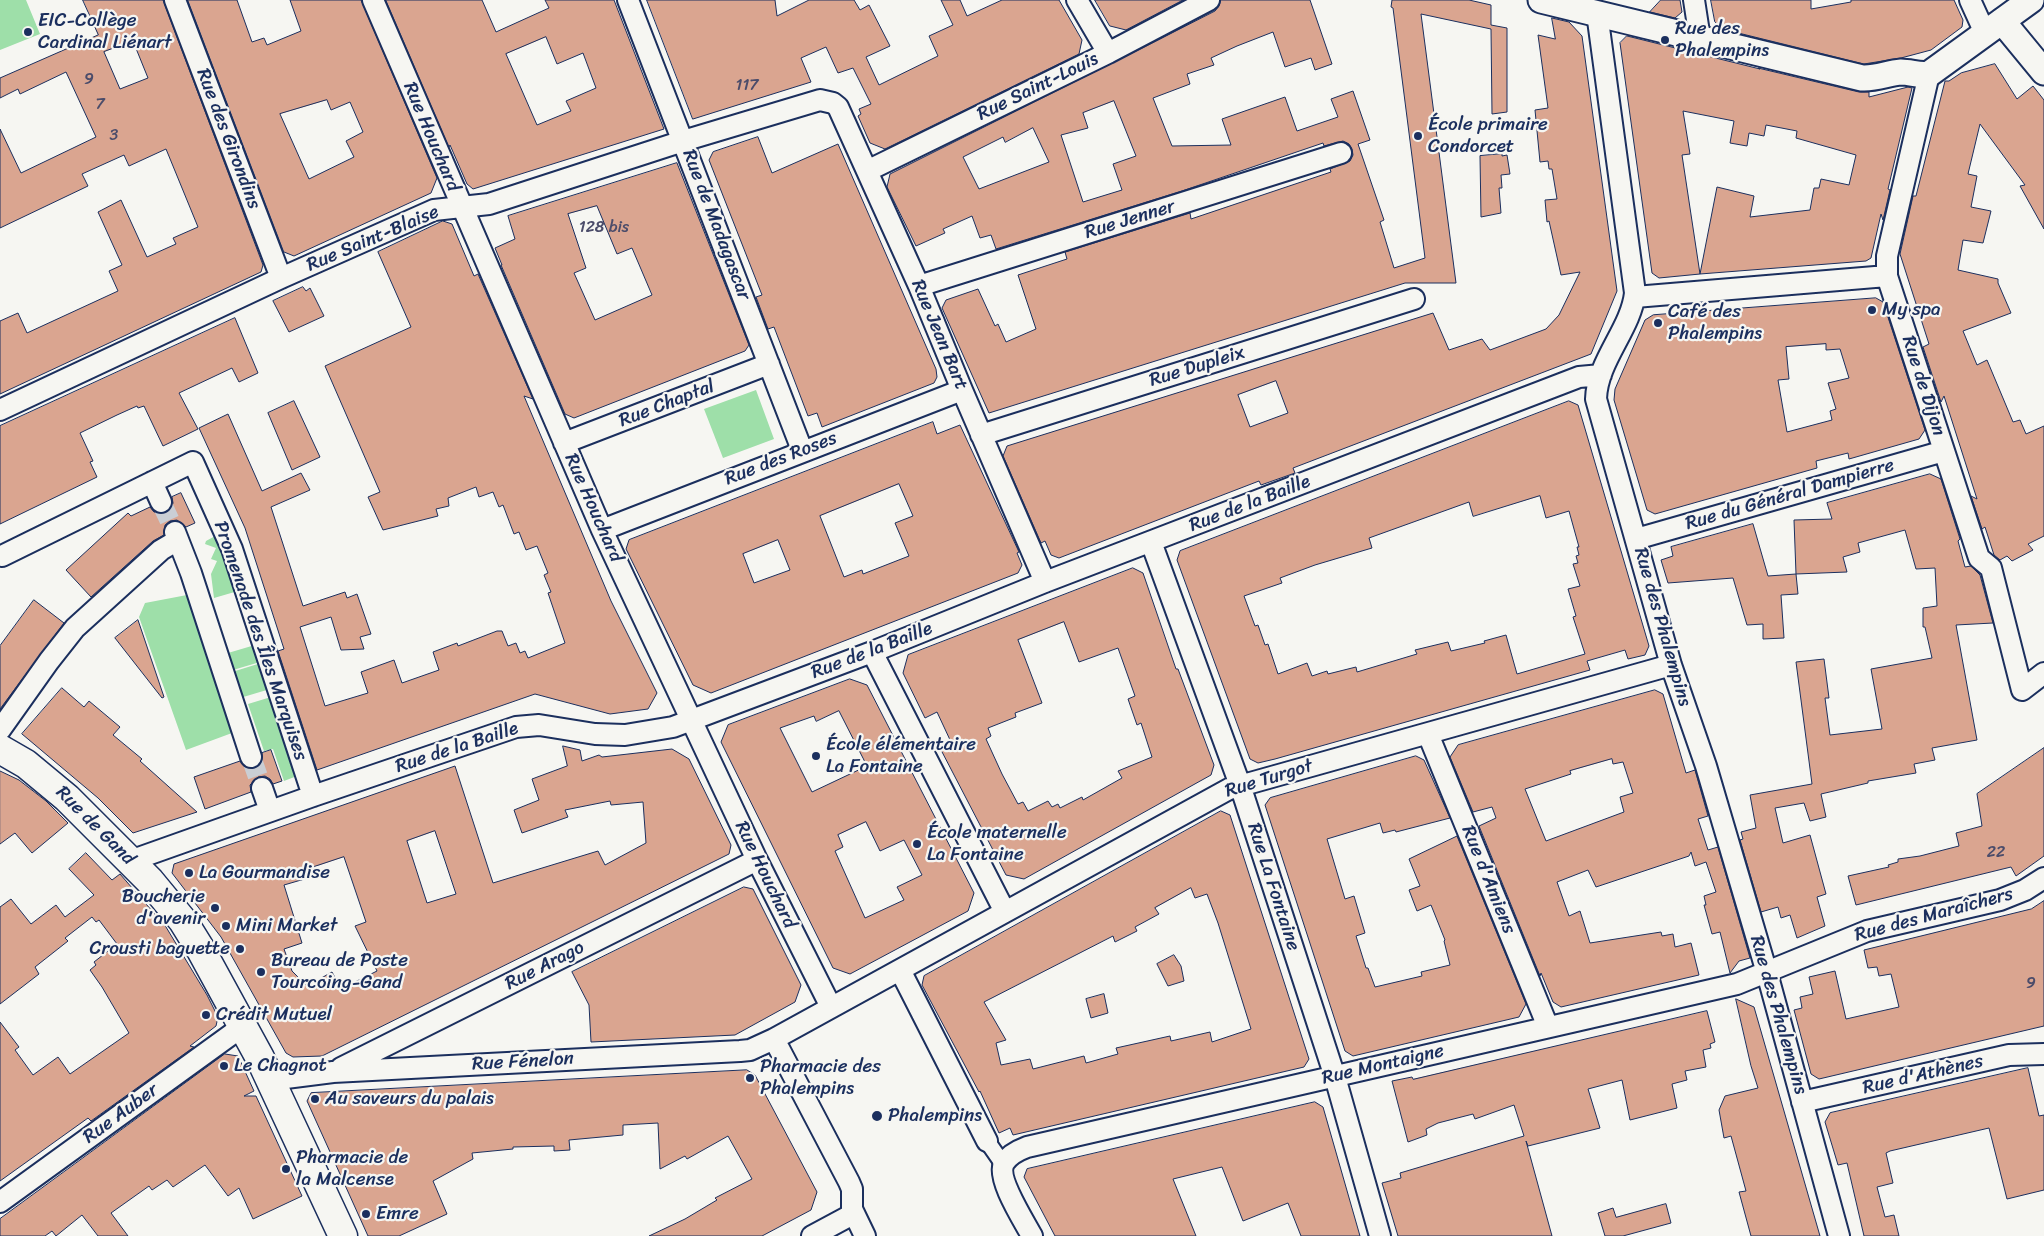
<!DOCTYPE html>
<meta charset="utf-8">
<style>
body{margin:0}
canvas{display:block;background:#f6f6f2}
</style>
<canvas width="2044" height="1236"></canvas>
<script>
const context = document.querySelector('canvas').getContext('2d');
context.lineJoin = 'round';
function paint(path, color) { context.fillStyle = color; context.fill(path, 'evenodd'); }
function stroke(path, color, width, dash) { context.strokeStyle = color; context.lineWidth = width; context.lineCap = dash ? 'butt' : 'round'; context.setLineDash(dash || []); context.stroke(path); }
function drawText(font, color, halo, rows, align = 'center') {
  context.font = font + ' Sriracha,sans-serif'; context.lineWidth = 4.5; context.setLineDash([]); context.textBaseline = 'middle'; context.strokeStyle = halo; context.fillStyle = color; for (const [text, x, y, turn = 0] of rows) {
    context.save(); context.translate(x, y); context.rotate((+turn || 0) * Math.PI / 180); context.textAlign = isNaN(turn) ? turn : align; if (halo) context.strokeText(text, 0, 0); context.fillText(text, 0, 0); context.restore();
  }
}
const green = new Path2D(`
 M0,0H26L40,34L0,50Z
 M756,390L774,439L723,458L704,409Z
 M217,535L238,591L214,598L211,574L217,561L211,559L216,548L205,544L206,541Z
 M187,595L232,733L186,750L139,617L145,603Z
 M255,645L260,662L233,670L228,653Z
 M261,663L270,689L240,698L232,672Z
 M271,697L297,776L284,781L273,749L264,751L248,704Z`);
const building = new Path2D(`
 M83,0H163L263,265L261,272L0,394V321L18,313L27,333L118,291L109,271L122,265L98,212L121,200L147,257L176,244L173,238L198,227L166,149L129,166L124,155L82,174L88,186L0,228V129L21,173L96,137L66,72L20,94L18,89L0,98V78L98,35ZM133,41L148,78L120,89L104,52Z
 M188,0H237L252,42L264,38L267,45L301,31L290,0H361L437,178L431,193L294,256L284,252ZM327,100L331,110L350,102L363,132L346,141L354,157L309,179L280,114Z
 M386,0H482L496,32L549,8L545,0H614L664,129L473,189L467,184L450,145L449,147ZM546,37L557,64L583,53L596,88L566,101L571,111L537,125L506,54Z
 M647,0H775L777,16L809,0H854L860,10L869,5L890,46L866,57L879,85L938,56L929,36L953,25L941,0H960L967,16L1002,0H1059L1082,40L1079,54L885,149L870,143L858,116L861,114L859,109L871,104L853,68L838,73L826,47L801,58L811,82L693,119Z
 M1095,0H1183L1126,30L1110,26Z
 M1221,0H1310L1332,64L1315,70L1311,58L1285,67L1273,32L1237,46L1211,58L1214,65L1187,74L1190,84L1153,98L1172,146L1231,145L1222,119L1285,97L1297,131L1338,117L1331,99L1353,91L1370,140L1358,144L1384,220L1380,222L1394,268L1425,258L1393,8L1391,7L1392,0H1469L1491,5V25L1507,28V112L1492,114L1491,29L1421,14L1456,283H1405L989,413L942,308L946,300L978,289L995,326L998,324L1006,342L1036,329L1018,275L1067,259L1065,252L1190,213L1191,219L1331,172L1330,169L1350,161L1353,155L1352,149L1349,144L1343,141L1324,146L1323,143L1182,191L996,249L991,235L980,238L972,216L943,229L945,233L916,246L887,187L890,174L1160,39L1215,11L1219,6ZM1114,101L1136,156L1113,164L1122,190L1083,202L1061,135L1088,128L1083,113ZM1033,128L1049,162L979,189L963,157L1003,137L1005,142Z
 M1661,0H1680L1682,12L1675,18L1650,12Z
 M1711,0H1811V9L1851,2V0H1954L1963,20L1962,27L1931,50L1901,58L1864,64L1722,29L1715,22Z
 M1552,18L1569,22L1582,36L1617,291L1591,354L1293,468L1295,473L1261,485L1259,481L1059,558L1051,555L1045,541L1041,543L1003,456L1007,446L1433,313L1449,350L1482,339L1490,350L1546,329L1559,315L1580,272L1561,275L1549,221L1547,222L1545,200L1557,199L1552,169H1549L1548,161L1540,162L1535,110L1548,108L1538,35L1555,39ZM1276,381L1288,413L1250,427L1238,395Z
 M1627,36L1760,69L1758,68L1859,92H1869V97L1908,87L1912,88L1888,189L1890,190L1883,220L1881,214L1871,258L1866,261L1700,274L1717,187L1754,196L1750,217L1810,210L1814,188H1819L1821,179L1849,185L1856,155L1796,138L1797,131L1766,125L1764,136L1749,133L1747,146L1730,143L1734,121L1683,111L1690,154L1682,155L1700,274L1659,278L1652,273L1620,43Z
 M1995,64L2017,99L2033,86L2044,100V229L2020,186L2025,185L1980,124L1968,174L1977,176L1971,207L1991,211L1983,243L1963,240L1958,270L1998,279V283L2011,313L1963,331L1977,365L1987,360L2013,422L2020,420L2026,434L2044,426V536L2028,544L2033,550L2012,561L2007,556L2000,560L1994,555L1985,527L1982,529L1971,496L1977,499L1944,396L1941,402L1923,347L1929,344L1900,254L1913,196H1916L1945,81H1949L1961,73Z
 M758,137L772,173L838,144L936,369L937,377L934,383L822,427L817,413L808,416L774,327L768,329L756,297L762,295L709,160L713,152Z
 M1502,154V156L1507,155L1510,174L1501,175L1502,188H1499L1501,213L1481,217L1480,156Z
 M677,163L749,345L745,351L574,418L565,414L501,265H502L495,248L515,239L508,216ZM597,206L617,254L632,248L652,295L595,320L574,273L586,268L568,214Z
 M443,221L452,224L474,276L478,274L533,399L524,396L611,601L657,693L648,709L610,714L535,694L317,770L278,651L284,649L245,528L199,428L228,414L262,491L301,473L310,490L271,507L303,606L345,592L347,598L357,594L371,634L360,637L364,649L341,650L331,617L300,627L325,706L368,693L361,672L394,660L402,683L439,670L433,652L457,643L458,646L497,631H502L508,646L516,643L520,653L525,651L528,658L565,643L548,593L551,592L544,575L548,573L537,546L526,550L519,532L514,534L503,505L499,507L493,492L479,497L476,487L448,498L449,506L436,509L438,516L383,530L368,497L380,492L325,366L411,327L378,252Z
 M303,287L306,291L310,288L324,316L289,332L273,301Z
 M1876,298L1883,302L1925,430L1919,439L1849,459L1848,453L1816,461L1817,468L1655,514L1647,510L1614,400L1615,389L1645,320L1653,315ZM1826,344V350L1840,349L1849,378L1828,383L1836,409L1830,411L1832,420L1787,432L1778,380L1789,379L1786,347Z
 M235,318L258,373L239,382L232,368L179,393L198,429L163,446L144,406L138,408L137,406L117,415L80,433L93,461L90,462L97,477L0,524V426Z
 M294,401L320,457L292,470L268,413Z
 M1569,401L1578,405L1649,646L1645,655L1628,659L1625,650L1587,661L1590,670L1275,759L1258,763L1250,759L1177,560L1180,551ZM1540,496L1546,518L1569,511L1579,547H1577L1579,555L1576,556L1578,563L1573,564L1580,586L1568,589L1576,616L1573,617L1585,654L1517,674L1506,635L1484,641L1485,643L1451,651L1448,642L1415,650L1417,654L1357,672L1356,667L1328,674L1327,671L1312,676L1307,663L1278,674L1268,644L1265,645L1258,625L1255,626L1244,596L1282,583L1280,578L1315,565L1372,548L1369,538L1469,502L1473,516Z
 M933,422L937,434L960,425L1019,552L1017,553L1022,565L1018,573L711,693L693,685L626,549L629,540ZM899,484L913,516L895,523L909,556L863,574L862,570L844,577L820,516ZM778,540L790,570L754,583L743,554Z
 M1930,474L1941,479L1960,539L1958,541L1965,567L1971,566L1980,575L1993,623L1956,625L1977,740L1932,748L1935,760L1914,764L1916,773L1868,781V783L1821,794L1826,817L1810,821L1804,803L1775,808L1783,843L1810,835L1826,894L1817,897L1825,926L1797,938L1790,915L1781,918L1778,907L1761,912L1740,840L1743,839L1741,832L1756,828L1750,795L1812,784L1796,662L1824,659L1829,698H1825L1830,735L1882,729L1871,669L1932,658L1925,627H1923V608L1937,606L1935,568L1916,569L1905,530L1858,543L1860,552L1843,557L1847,572L1796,574L1794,520L1832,519L1827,503Z
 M181,493L195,523L186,527L177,520L170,521L165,525L164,535L153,541L91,597L66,570L128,513L131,516L150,507L154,512L165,513L171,509L173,503L172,497Z
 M1753,524L1768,576L1796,574L1798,594L1781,595L1784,638L1763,639V624L1747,625L1733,578L1668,583L1661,560L1673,556L1671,547Z
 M1133,568L1143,573L1176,669H1178L1214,765L1211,775L1024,879L1006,875L940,748L951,742L937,712L925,718L903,673L908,655ZM1064,622L1079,662L1118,648L1135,696L1128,699L1137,725L1141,723L1152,757L1118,771L1122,778L1083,800L1082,797L1060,808L1058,804L1052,807L1048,801L1028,811L1023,802L1018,804L1002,774L986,739L991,736L988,728L1016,717L1015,713L1042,703L1018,640Z
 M34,600L64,623L0,709V646Z
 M138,620L164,697L162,698L115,638Z
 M850,679L867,685L974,893L968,911L850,974L833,968L721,742L728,725ZM839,711L867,766L812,792L780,728L814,716L816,721ZM866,822L880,851L904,840L922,875L897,887L904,900L865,918L835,851L843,847L838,835Z
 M62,688L84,707L89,701L120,727L113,735L142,759L140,761L197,812L133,833L98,798L22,734Z
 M1655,690L1663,694L1686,773L1695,770L1708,816L1698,819L1708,850L1718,847L1750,958L1739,961L1730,973L1720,932L1712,934L1704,905H1706L1704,896L1716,892L1706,862L1695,866L1691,852L1689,856L1596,887L1588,870L1557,882L1569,916L1580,911L1590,943L1661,932L1662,936L1673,934L1675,947L1691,943L1699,975L1561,1007L1553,1002L1541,973L1540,976L1479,826L1496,818L1492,807L1473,812L1450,757L1458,745ZM1612,759L1613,764L1623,762L1633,793L1620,797L1624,812L1546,841L1525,789L1571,774L1570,771Z
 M563,746L580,750L582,761L599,755L602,757L672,749L689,759L731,845L729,854L322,1056L293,1057L286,1053L221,937L172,873L174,864L455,766L493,883L598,851L605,865L646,843L643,802L611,805L610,801L565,810L568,817L522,833L514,810L539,800L532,779L567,766ZM435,831L456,894L427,903L407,841ZM344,857L366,922L355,926L377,971L341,989L332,972L307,986L292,971L284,949L302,943L284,885L308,878L307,874L316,871L314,867Z
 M2044,748V856L2016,876L2011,867L1856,905L1848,876L1889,867L1888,865L1898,862V859L1920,856L1959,846L1956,833L1982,826L1977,794Z
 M271,750L282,781L273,784L270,779L265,776L258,777L250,785L251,792L205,809L194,777L240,761L243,765L248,768H255L262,760V753Z
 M1416,756L1424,760L1450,818L1396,832L1395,830L1383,833L1380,823L1327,839L1345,899L1354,896L1365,933L1356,936L1366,968H1368L1375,987L1422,976L1421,972L1450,965L1444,941L1445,940L1431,905L1417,911L1409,890L1420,886L1409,859L1457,836L1526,1004L1519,1017L1353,1056L1345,1051L1265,805L1270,798Z
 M0,771L19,780L46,801L68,823L32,853L15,833L0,844Z
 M1221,811L1230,815L1241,849L1309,1059L1304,1067L1013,1135L1010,1128L999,1133L980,1091L979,1092L922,985L924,976ZM1191,888L1195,898L1207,894L1218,923L1251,1029L1212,1042L1210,1032L1171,1041L1170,1036L1116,1048L1118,1054L1086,1063L1084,1056L1033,1069L1030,1059L1001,1065L996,1043L1006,1040L984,1002L1113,936L1115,942L1137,931L1135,927L1159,914L1155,908Z
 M86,853L112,880L120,874L166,927L207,995L218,1017L216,1026L190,1046L194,1047L91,1121L88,1118L0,1181V1022L19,1047L15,1050L33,1075L58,1057L70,1074L129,1033L102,987L90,970L96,965L94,962L117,944L99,920L96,922L92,917L65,938L68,941L35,967L39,974L0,1004V907L11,899L31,924L56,905L65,917L94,895L69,869Z
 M744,887L753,889L801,985L795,1002L735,1035L591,1042L589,1005L572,972Z
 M2044,901V1026L1819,1079L1811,1074L1794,1010L1802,1008L1800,997L1813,994L1809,977L1835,971L1846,1019L1899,1007L1891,974L1879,976L1877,967L1868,968L1864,950L2031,909Z
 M1174,955L1181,966L1184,981L1168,986L1157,964Z
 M1104,994L1108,1013L1091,1018L1086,999Z
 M1736,999L1754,1007L1820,1236H1751L1739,1192L1746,1191L1731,1136L1724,1138L1719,1110L1725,1096L1758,1088L1751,1066Z
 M1707,1011L1715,1042L1710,1044L1711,1048L1703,1050L1706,1067L1685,1071L1687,1080L1672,1084L1677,1108L1630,1120L1622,1080L1588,1089L1600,1128L1528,1146L1526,1141L1552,1236H1398L1382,1183L1401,1178L1400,1173L1524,1136L1514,1105L1475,1119L1473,1114L1438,1123L1426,1129L1427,1135L1408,1142L1392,1081L1412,1077L1413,1079Z
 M225,1054L238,1056L254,1091L244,1096H256L302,1196L253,1219L239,1188L228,1196L205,1165L173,1187L167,1180L152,1190L149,1186L111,1213L128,1236H98L82,1215L56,1236L52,1231L45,1236H0V1219Z
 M2028,1068L2039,1116L2044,1115V1190L2007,1199L1989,1128L1890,1151L1886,1153L1893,1183L1877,1187L1885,1217L1894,1215L1899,1236H1864L1847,1163L1838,1165L1825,1122L1830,1113Z
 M747,1070L755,1075L817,1192L811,1210L762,1236H649L685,1219L717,1200L715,1198L752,1179L728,1136L687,1159L685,1156L660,1169L658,1123L623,1125V1135L569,1140L570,1150L554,1151V1146L513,1147V1149L472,1153L473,1159L433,1181L447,1214L399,1236H368L307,1101L311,1093Z
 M1315,1102L1323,1107L1360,1236H1301L1288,1203L1243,1221L1222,1167L1173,1179L1196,1236H1055L1024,1177L1027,1169Z
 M1666,1204L1671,1223L1623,1236H1605L1598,1213L1613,1208L1616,1217Z`);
const minorTunnel = new Path2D(`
 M161,502L175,532
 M251,757L262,788`);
const pedestrian = new Path2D(`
 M987,1141L1003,1164`);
const minor = new Path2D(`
 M175,0L281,278
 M373,0L602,530L757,860L831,1007
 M628,0L802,450
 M1077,0L1108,53
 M1694,0L1700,39
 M1970,0L1985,33
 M1597,13L1635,293C1631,329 1597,361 1596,399L1671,665L1706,766L1767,973L1839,1236
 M1929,74L1887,256V276L1979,558L1991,568L2022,690L2044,673
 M867,171L1108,53L1209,0
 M919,286L1341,153
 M1635,297L1887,276
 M0,410L281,278L434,210L489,204L683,141L820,100L833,103L838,107L919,286L962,390L1045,582
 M981,435L1414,299
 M564,443L769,364
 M152,482L161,502
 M602,530L962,390
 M175,532L191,573L251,757
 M1636,539L1944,451
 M1151,542L1240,785L1335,1077L1380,1236
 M2,556L193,462L232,549L313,796
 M872,652L1005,912
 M0,730L49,661L75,628L161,550L178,540
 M1428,734L1548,1027
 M262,788L270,811
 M130,861L313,796L516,727L539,725L595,734L625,735L673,727L872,652L1045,582L1579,377L1601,375
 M900,970L987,1141
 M341,1068L757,860
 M270,1080L333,1072L740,1051L750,1050L774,1039
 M1802,1102L2009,1055L2044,1054
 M0,1202L243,1026
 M812,1236L853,1214
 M865,1236L852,1209V1189L849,1182L774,1039L1229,789L1671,665
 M1032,1236C1024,1221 996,1178 1004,1163C1009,1155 1019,1150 1027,1147L1737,984L1867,931L2000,900L2025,890L2044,878`);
const tertiary = new Path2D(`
 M1541,0L1862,78C1876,79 1888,73 1901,72C1911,72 1920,76 1929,74L2031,0
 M2002,21L2044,72`);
const secondary = new Path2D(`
 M0,749L26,764L67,798L150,881L183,921L201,950L260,1058L343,1236`);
const markers = [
 [28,32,5,"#1b2f5e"],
 [1665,40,5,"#1b2f5e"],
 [1418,136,5,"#1b2f5e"],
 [1872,310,5,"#1b2f5e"],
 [1658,323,5,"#1b2f5e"],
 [816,756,5,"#1b2f5e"],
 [917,844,5,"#1b2f5e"],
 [189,873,5,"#1b2f5e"],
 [215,908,5,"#1b2f5e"],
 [226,926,5,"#1b2f5e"],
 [240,949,5,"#1b2f5e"],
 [261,972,5,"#1b2f5e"],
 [206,1015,5,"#1b2f5e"],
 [224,1066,5,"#1b2f5e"],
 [750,1078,5,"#1b2f5e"],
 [315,1099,5,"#1b2f5e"],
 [877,1116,6,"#1b2f5e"],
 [286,1169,5,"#1b2f5e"],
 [366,1214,5,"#1b2f5e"]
];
const numberNames = [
 ["9",89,80],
 ["117",747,86],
 ["7",100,105],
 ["3",114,136],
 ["128 bis",604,228],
 ["22",1996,853],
 ["9",2031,984]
];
const poiNames = [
 ["EIC-Collège",38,21],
 ["Cardinal Liénart",38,43],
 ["Rue des",1675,29],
 ["Phalempins",1675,51],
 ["École primaire",1428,125],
 ["Condorcet",1428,147],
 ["My spa",1882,310],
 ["Café des",1668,312],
 ["Phalempins",1668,334],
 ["École élémentaire",826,745],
 ["La Fontaine",826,767],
 ["École maternelle",927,833],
 ["La Fontaine",927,855],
 ["La Gourmandise",199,873],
 ["Boucherie",205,897,"right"],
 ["d'avenir",205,919,"right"],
 ["Mini Market",236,926],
 ["Crousti baguette",230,949,"right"],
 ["Bureau de Poste",271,961],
 ["Tourcoing-Gand",271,983],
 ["Crédit Mutuel",216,1015],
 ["Le Chagnot",234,1066],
 ["Pharmacie des",760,1067],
 ["Phalempins",760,1089],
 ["Au saveurs du palais",325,1099],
 ["Phalempins",888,1116],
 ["Pharmacie de",296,1158],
 ["la Malcense",296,1180],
 ["Emre",376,1214]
];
const streetNames = [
 ["Rue Saint-Louis",1038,87,-26],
 ["Rue Houchard",431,137,67],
 ["Rue des Girondins",228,139,69],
 ["Rue Jenner",1130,220,-17],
 ["Rue de Madagascar",716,225,69],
 ["Rue Saint-Blaise",373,239,-23],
 ["Rue Jean Bart",939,335,67],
 ["Rue Dupleix",1197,367,-17],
 ["Rue de Dijon",1923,386,72],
 ["Rue Chaptal",667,404,-21],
 ["Rue des Roses",781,459,-21],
 ["Rue du Général Dampierre",1790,495,-16],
 ["Rue de la Baille",1250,504,-21],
 ["Rue Houchard",593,508,66],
 ["Rue des Phalempins",1662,627,74],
 ["Promenade des Îles Marquises",260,641,71],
 ["Rue de la Baille",872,651,-21],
 ["Rue de la Baille",457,748,-18],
 ["Rue Turgot",1269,779,-17],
 ["Rue de Gand",95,826,45],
 ["Rue Houchard",765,875,64],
 ["Rue d'Amiens",1488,880,68],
 ["Rue La Fontaine",1273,887,72],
 ["Rue des Maraîchers",1934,915,-15],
 ["Rue Arago",545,966,-27],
 ["Rue des Phalempins",1778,1015,74],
 ["Rue Fénelon",523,1062,-3],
 ["Rue Montaigne",1383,1065,-13],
 ["Rue d'Athènes",1923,1075,-13],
 ["Rue Auber",121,1114,-36]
];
paint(green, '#9edfa9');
paint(building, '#daa590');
stroke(building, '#1b2f5e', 1);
stroke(minorTunnel, '#caced4', 20, [20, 10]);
stroke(pedestrian, '#1b2f5e', 19);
stroke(minor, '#1b2f5e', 24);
stroke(tertiary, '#1b2f5e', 29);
stroke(secondary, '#1b2f5e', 31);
stroke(pedestrian, '#f6f6f2', 15);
stroke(minor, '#f6f6f2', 20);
stroke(tertiary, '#f6f6f2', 25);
stroke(secondary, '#f6f6f2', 28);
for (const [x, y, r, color] of markers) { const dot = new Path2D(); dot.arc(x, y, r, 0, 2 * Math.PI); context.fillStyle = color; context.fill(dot); stroke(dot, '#f6f6f2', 2); }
drawText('16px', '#4b4c6a', null, numberNames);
drawText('19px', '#1b2f5e', '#f6f6f2', poiNames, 'left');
drawText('19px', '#1b2f5e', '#f6f6f2', streetNames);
</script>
